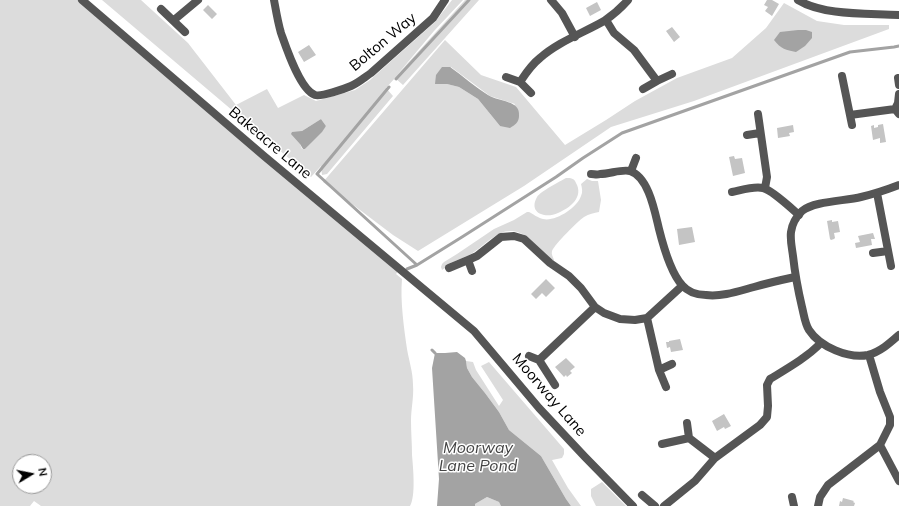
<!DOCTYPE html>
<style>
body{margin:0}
#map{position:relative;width:899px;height:506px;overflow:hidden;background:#fff;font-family:Mulish,sans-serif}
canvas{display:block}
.north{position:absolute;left:12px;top:454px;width:40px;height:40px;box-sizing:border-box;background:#fff;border:1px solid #999;border-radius:50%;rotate:80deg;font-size:11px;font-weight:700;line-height:16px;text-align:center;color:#000}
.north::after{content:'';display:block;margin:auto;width:14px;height:18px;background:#000;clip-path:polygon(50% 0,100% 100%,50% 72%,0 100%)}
</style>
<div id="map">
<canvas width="899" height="506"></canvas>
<div class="north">N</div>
</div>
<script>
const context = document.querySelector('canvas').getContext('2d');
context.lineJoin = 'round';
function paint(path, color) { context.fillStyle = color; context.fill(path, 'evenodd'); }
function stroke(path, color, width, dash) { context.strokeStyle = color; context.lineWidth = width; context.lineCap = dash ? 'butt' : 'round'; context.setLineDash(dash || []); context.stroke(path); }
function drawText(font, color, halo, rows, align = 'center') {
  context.font = font + ' Mulish,sans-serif'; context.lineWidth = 3; context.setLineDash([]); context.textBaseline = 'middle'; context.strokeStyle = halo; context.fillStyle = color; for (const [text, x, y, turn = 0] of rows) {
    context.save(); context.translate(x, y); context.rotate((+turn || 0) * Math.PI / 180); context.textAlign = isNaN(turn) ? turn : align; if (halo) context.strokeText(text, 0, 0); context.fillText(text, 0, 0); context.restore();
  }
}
const green = new Path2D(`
 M0,0H81L400,269L396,274L402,279C400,300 404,328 407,349C409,361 413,372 413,385C414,397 411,409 411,421C411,432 412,444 412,455C413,467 416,496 410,506H41L34,501L30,506H0ZM20,462H44V486H20Z
 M102,0H141L188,43L236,105L267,89L278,108L304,95L316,101L355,90L370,80L435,22L452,0H463L434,31L397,75L465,0H479L403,85L395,78L386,88L393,96L327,174L322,175L321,166L311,177ZM321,119L326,126L305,149H302L300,144L302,131Z
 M784,3L817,21L844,25H889V29L694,101L611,127L524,186L418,251L393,235L323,182L445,40L481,75L516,87L565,145L606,120L635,101L677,78L732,58L766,28ZM451,67L490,96L515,104L500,126L478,99L459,87L447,84Z
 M566,178C571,178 574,178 576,183C584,197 570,208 558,213C545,219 528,213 537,197C541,191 559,182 566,178Z
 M587,179L592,181H598L601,200L599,212C594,213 589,214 584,217C578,221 555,244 552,251C551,254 553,257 554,260L553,261C548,256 542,252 537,247C531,241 528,236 520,233C501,225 488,243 474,252C467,257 459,259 451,263C447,265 446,268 442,270L441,267L442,264L444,262L457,254L494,229L514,220L527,212H529C533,214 538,218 543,219C555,222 577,208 581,196C583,192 582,188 581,184Z
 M466,361L473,362L476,370L499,406L503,400L481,366L489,362L564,449V454L562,458L552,460L568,488L581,506H571L566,499L541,456L509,430L499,412L485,393L472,377L467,368Z
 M602,482L626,506H596L591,496V489Z
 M487,497L499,502L501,506H475V504Z`);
const water = new Path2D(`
 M798,30H806L812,32V38L805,46L796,52C786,50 781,49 774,40L780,32Z
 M442,67H450C463,76 475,87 488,95C499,102 521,100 519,116C519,122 515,125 510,128L500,126L478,99L459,87L447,84H435L436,75Z
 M321,119L326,126L322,132L305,149H303L300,144L291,134L292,132L302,131Z
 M457,352L465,358L466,361L467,368L472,377L485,393L499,412L509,430L541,456L566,499L571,506H501L499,502L487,497L475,504V506H437L439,479L432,368L435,353H445Z`);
const stream = new Path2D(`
 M396,79L469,0
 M389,87L317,174L417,265
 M407,269L417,265L462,237L556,177L583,158L622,133L850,52L894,47L899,46
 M432,350L435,353`);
const building = new Path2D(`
 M767,0H772L779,4L772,16L765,11L768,7L764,5Z
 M597,2L601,10L590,16L586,8Z
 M208,5L217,14L212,19L203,10Z
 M672,27L680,37L674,42L666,31Z
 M309,45L316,55L304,62L298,52Z
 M883,124L886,142L880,143V138L873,140L871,126L874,125V128L878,127V125Z
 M793,125L794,132L789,133L790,136L778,138L777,128Z
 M734,156L735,159L742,158L745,173L733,176L729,157Z
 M832,220V222L838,221L840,232L834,233L835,238L834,239L831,240L830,239L827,221Z
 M692,227L695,242L679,245L677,229Z
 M873,233L875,239H871L872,245L856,248L855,243L860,242L858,236Z
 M546,279L555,288L546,297L542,293L536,299L531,294Z
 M680,339L683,350L671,352L670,347L667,348L666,342H669V341Z
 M566,358L575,367L570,371L572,373L567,377L566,375L564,377L555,367Z
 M724,414L731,426L725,429L724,427L717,431L712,421Z
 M843,498L854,501L853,502L855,503L854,506H839L840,501L842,502Z`);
const minor = new Path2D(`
 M274,0C276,11 278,23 281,33C286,47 300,90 315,95C321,97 344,89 351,86C358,83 365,77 371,73L433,18L445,0
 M551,0L562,13L575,37
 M161,9L185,32
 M174,20L198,0
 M606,20L614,33L634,50L657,81
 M842,76L852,125
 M506,77L520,82L531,93
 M898,78L899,85
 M520,82C526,73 531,65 540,58C558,42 583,33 604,21C613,15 621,8 628,0
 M643,89L657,81L672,74
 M895,109L898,103L899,94
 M758,114L767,177L765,188
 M850,115L895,109L899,114
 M747,135L760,133
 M631,171L636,158
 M591,174C594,174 597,175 600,174C610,174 621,169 630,171C649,177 655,213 659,229C663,245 671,273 682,285C688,292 697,295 706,295C722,297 739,291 754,287C768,283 781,280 795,277
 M899,185C886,190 874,194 861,197C845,201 814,201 802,211C797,216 792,224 791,232C790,240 792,248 793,256C795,274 798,290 802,307C804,315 805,324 809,330C820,347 849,359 868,355C880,352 890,343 899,335
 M732,192C742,190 753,186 763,188C772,190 791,208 799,215
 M877,193L891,266
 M873,253L888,251
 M468,260L472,271
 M449,268L468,260L477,256L501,237L514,236L524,239L550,263L569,276L581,288L595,307L604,313L620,319L635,320L647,318L682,286
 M647,318L659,370L666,387
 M529,356L539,360
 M659,370L672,364
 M555,385L539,360L595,307
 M687,423L689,438
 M662,444L689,438L715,458
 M880,445L899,481
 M642,495L655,506
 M792,497L794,506
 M664,506L695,481L715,458L760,425L767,417L768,406L767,385L770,379C788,368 806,358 821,343
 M818,506L820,497L828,485L880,445L890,425V417L880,392L869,355`);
const tertiary = new Path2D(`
 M82,0L264,156L474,331L539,408L585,457L633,506
 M798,0C824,16 869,13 899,15`);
const streetNames = [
 ["Bolton Way",383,42,-40],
 ["Bakeacre Lane",270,143,40],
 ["Moorway Lane",549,395,49]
];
const waterNames = [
 ["Moorway",478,448],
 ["Lane Pond",478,466]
];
paint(green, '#dcdcdc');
paint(water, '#a3a3a3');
stroke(stream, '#a3a3a3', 3);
paint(building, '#c4c4c4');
stroke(minor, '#555', 8);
stroke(tertiary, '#555', 8);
drawText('15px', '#000', '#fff', streetNames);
drawText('italic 16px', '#444', '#fff', waterNames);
</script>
